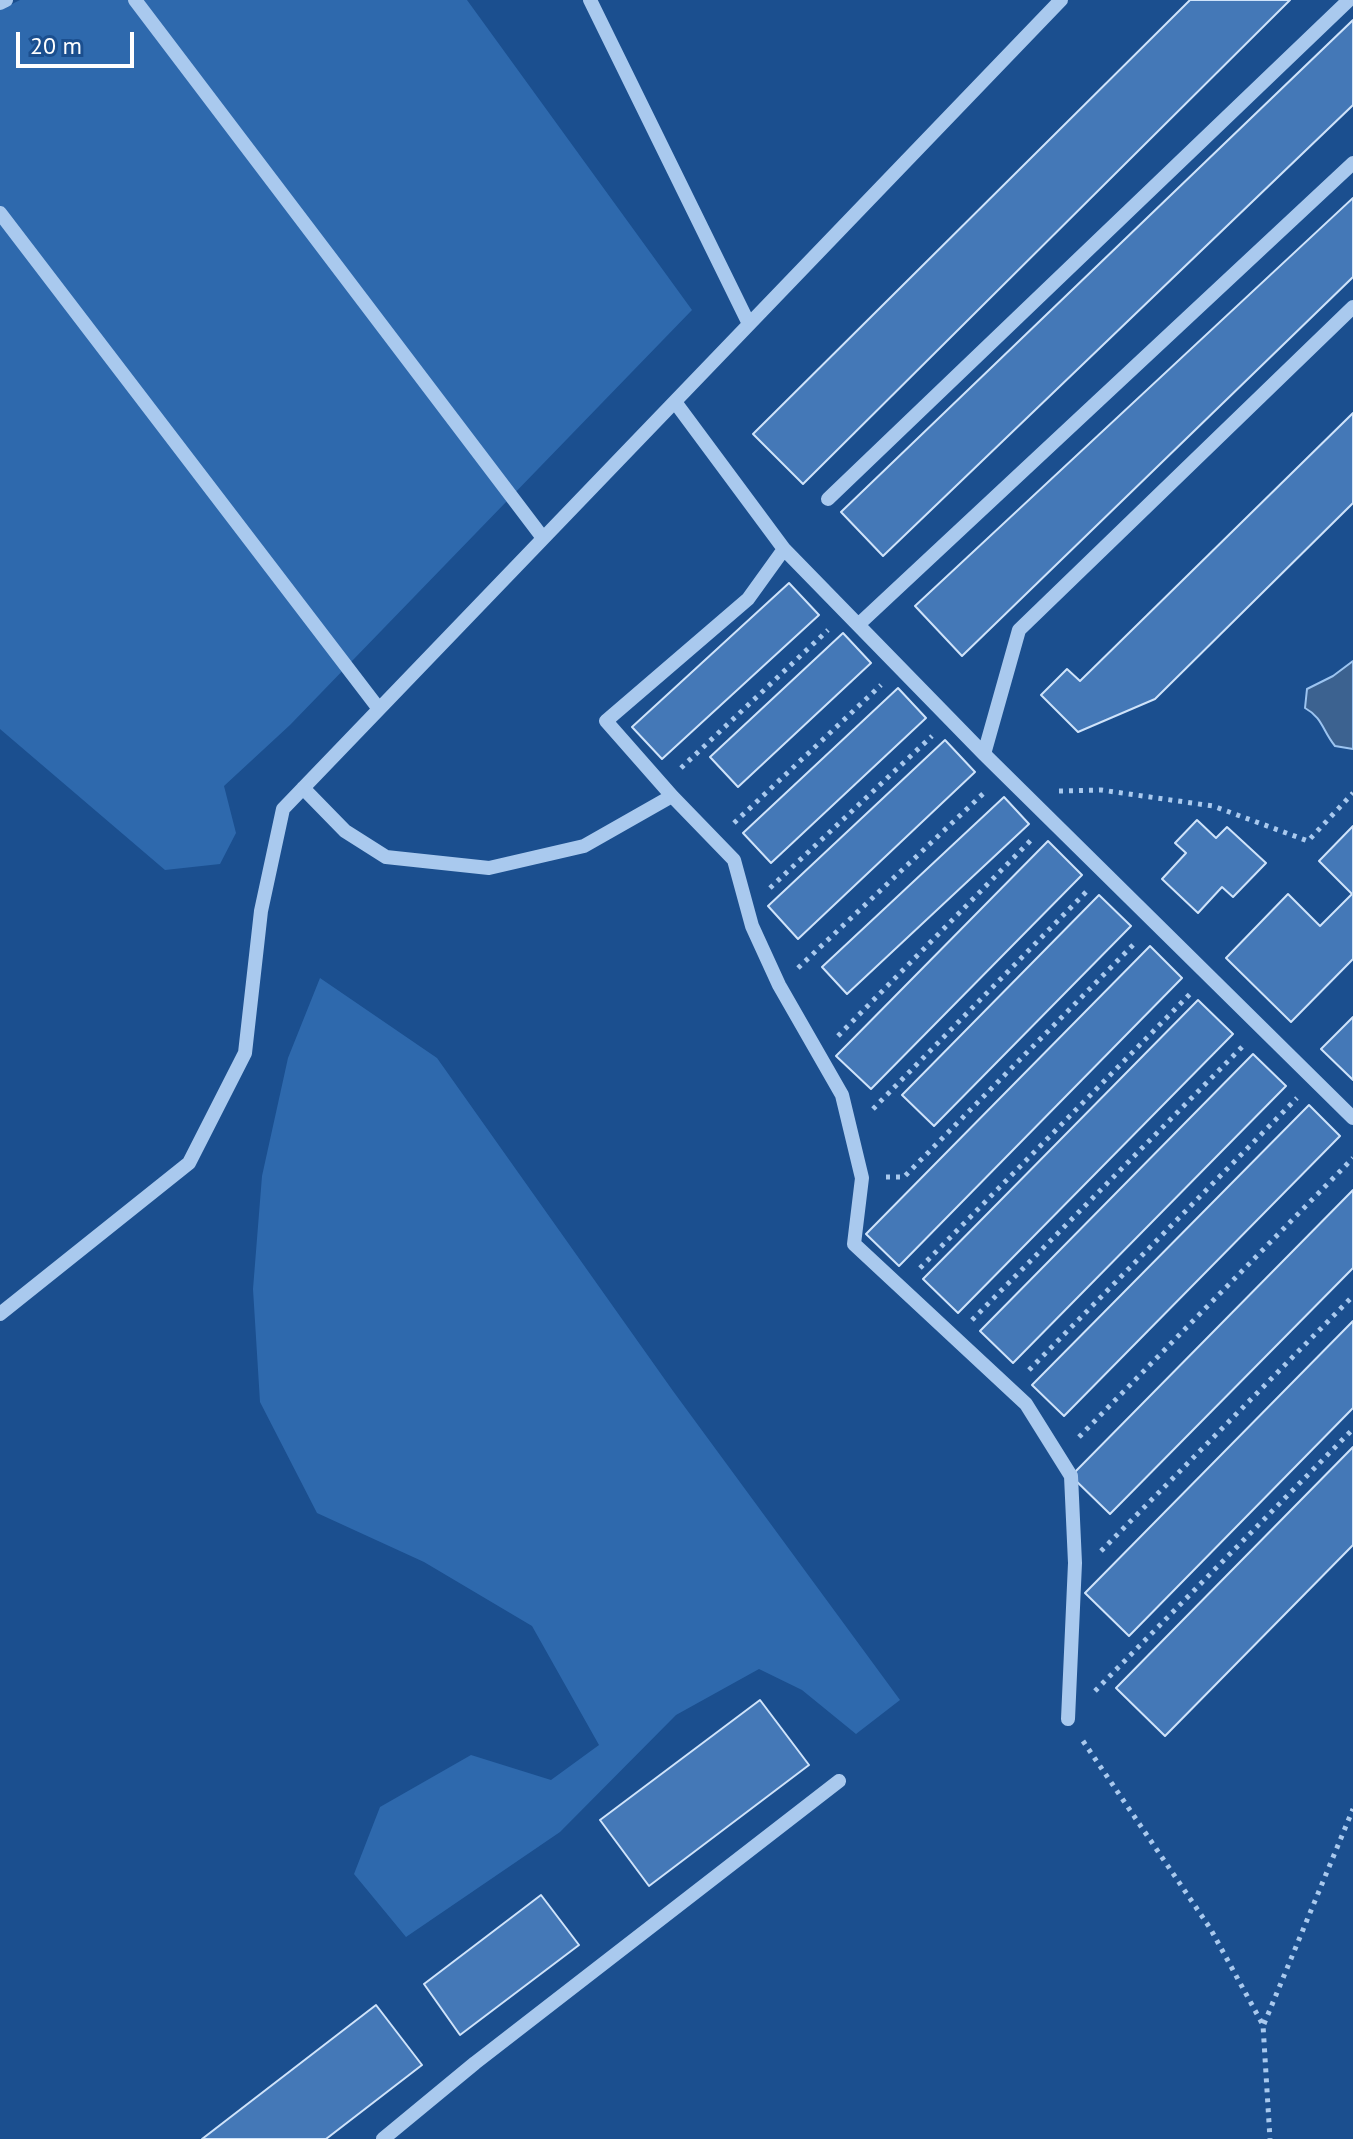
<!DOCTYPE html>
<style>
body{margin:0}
#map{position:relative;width:1353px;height:2139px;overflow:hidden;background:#1b4f8f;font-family:"PT Sans",sans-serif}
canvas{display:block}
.scale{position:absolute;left:16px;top:32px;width:118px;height:36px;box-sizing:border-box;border:4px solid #fff;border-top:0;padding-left:10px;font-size:24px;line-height:28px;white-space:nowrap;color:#fff;-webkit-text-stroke:6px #1b4f8f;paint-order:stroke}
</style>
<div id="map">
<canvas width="1353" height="2139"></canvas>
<div class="scale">20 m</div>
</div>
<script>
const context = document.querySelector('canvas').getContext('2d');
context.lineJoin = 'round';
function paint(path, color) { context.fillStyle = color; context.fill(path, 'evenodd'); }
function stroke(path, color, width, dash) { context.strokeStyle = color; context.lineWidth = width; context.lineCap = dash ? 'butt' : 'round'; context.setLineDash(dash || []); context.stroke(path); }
const green = new Path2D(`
 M20,0H467L692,310L290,725L224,786L236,833L220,864L165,870L0,729V10Z
 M320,978L437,1058L673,1391L900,1700L856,1734L802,1690L759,1669L676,1715L560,1832L406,1937L354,1874L380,1807L471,1755L551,1780L599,1745L532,1626L424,1562L317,1513L260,1402L253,1289L262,1176L288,1058Z`);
const water = new Path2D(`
 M1353,661V749L1335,746C1322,730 1323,718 1305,708L1307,689L1333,676Z`);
const building = new Path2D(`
 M1190,0H1290L803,484L753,434Z
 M1353,20V105L883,556L841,512Z
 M1353,198V277L962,656L915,606Z
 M1353,413V503L1155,699L1078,732L1041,695L1067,669L1080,681Z
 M789,583L819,615L662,759L632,727Z
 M843,633L871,663L738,787L710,757Z
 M898,688L926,718L771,863L743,833Z
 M945,740L975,772L798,939L768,906Z
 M1004,797L1029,824L847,994L822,967Z
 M1197,820L1216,838L1227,827L1266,863L1233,897L1222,887L1198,913L1162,879L1186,853L1175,843Z
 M1353,826V959L1291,1022L1226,958L1288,894L1320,926L1352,894L1319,861Z
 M1048,841L1082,875L871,1089L836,1056Z
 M1099,895L1131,926L934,1126L902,1095Z
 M1150,946L1182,978L899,1266L866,1234Z
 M1198,1000L1233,1034L958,1313L923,1279Z
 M1353,1017V1080L1321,1049Z
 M1253,1054L1286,1086L1013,1363L980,1331Z
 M1309,1105L1340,1136L1064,1416L1032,1385Z
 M1353,1190V1268L1110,1514L1071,1476Z
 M1353,1321V1408L1129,1636L1085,1593Z
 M1353,1447V1545L1165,1736L1116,1688Z
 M760,1700L809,1765L649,1886L600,1820Z
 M541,1895L579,1945L460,2035L424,1984Z
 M376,2005L422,2065L326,2139H202Z`);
const path = new Path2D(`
 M681,768L828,630
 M1059,791L1101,790L1213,806L1308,841L1353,793
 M734,823L881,685
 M770,888L932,736
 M798,968L986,791
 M838,1036L1033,838
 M873,1109L1087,891
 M886,1177H904L1137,941
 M920,1268L1191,993
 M972,1320L1243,1046
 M1029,1370L1297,1098
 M1079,1437L1353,1158
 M1101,1551L1353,1296
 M1095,1691L1353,1429
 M1083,1741L1210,1928L1263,2025L1270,2139
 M1264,2024L1353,1809`);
const minor = new Path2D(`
 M135,0L543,538
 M590,0L749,324
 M0,3L6,0
 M0,213L379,709
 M675,402L784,549L984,754L1353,1118
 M828,499L1349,0
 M784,549L748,599L606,721L672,796L734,860L752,926L779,985L842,1095L862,1178L854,1244L1026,1404L1071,1476L1075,1563L1068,1719
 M858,625L1353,163
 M984,754L1019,630L1353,307
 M303,788L345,831L386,857L489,868L584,846L672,796
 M0,1314L189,1163L245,1053L261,911L283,809L1061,0
 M383,2139L475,2063L839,1781`);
paint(green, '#2e69ad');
paint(water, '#3c6290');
stroke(water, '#9cc4f0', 2);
paint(building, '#4478b7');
stroke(building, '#cfe3fa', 2);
stroke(path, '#a9c9ee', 5, [4, 6]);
stroke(minor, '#a9c9ee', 14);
</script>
